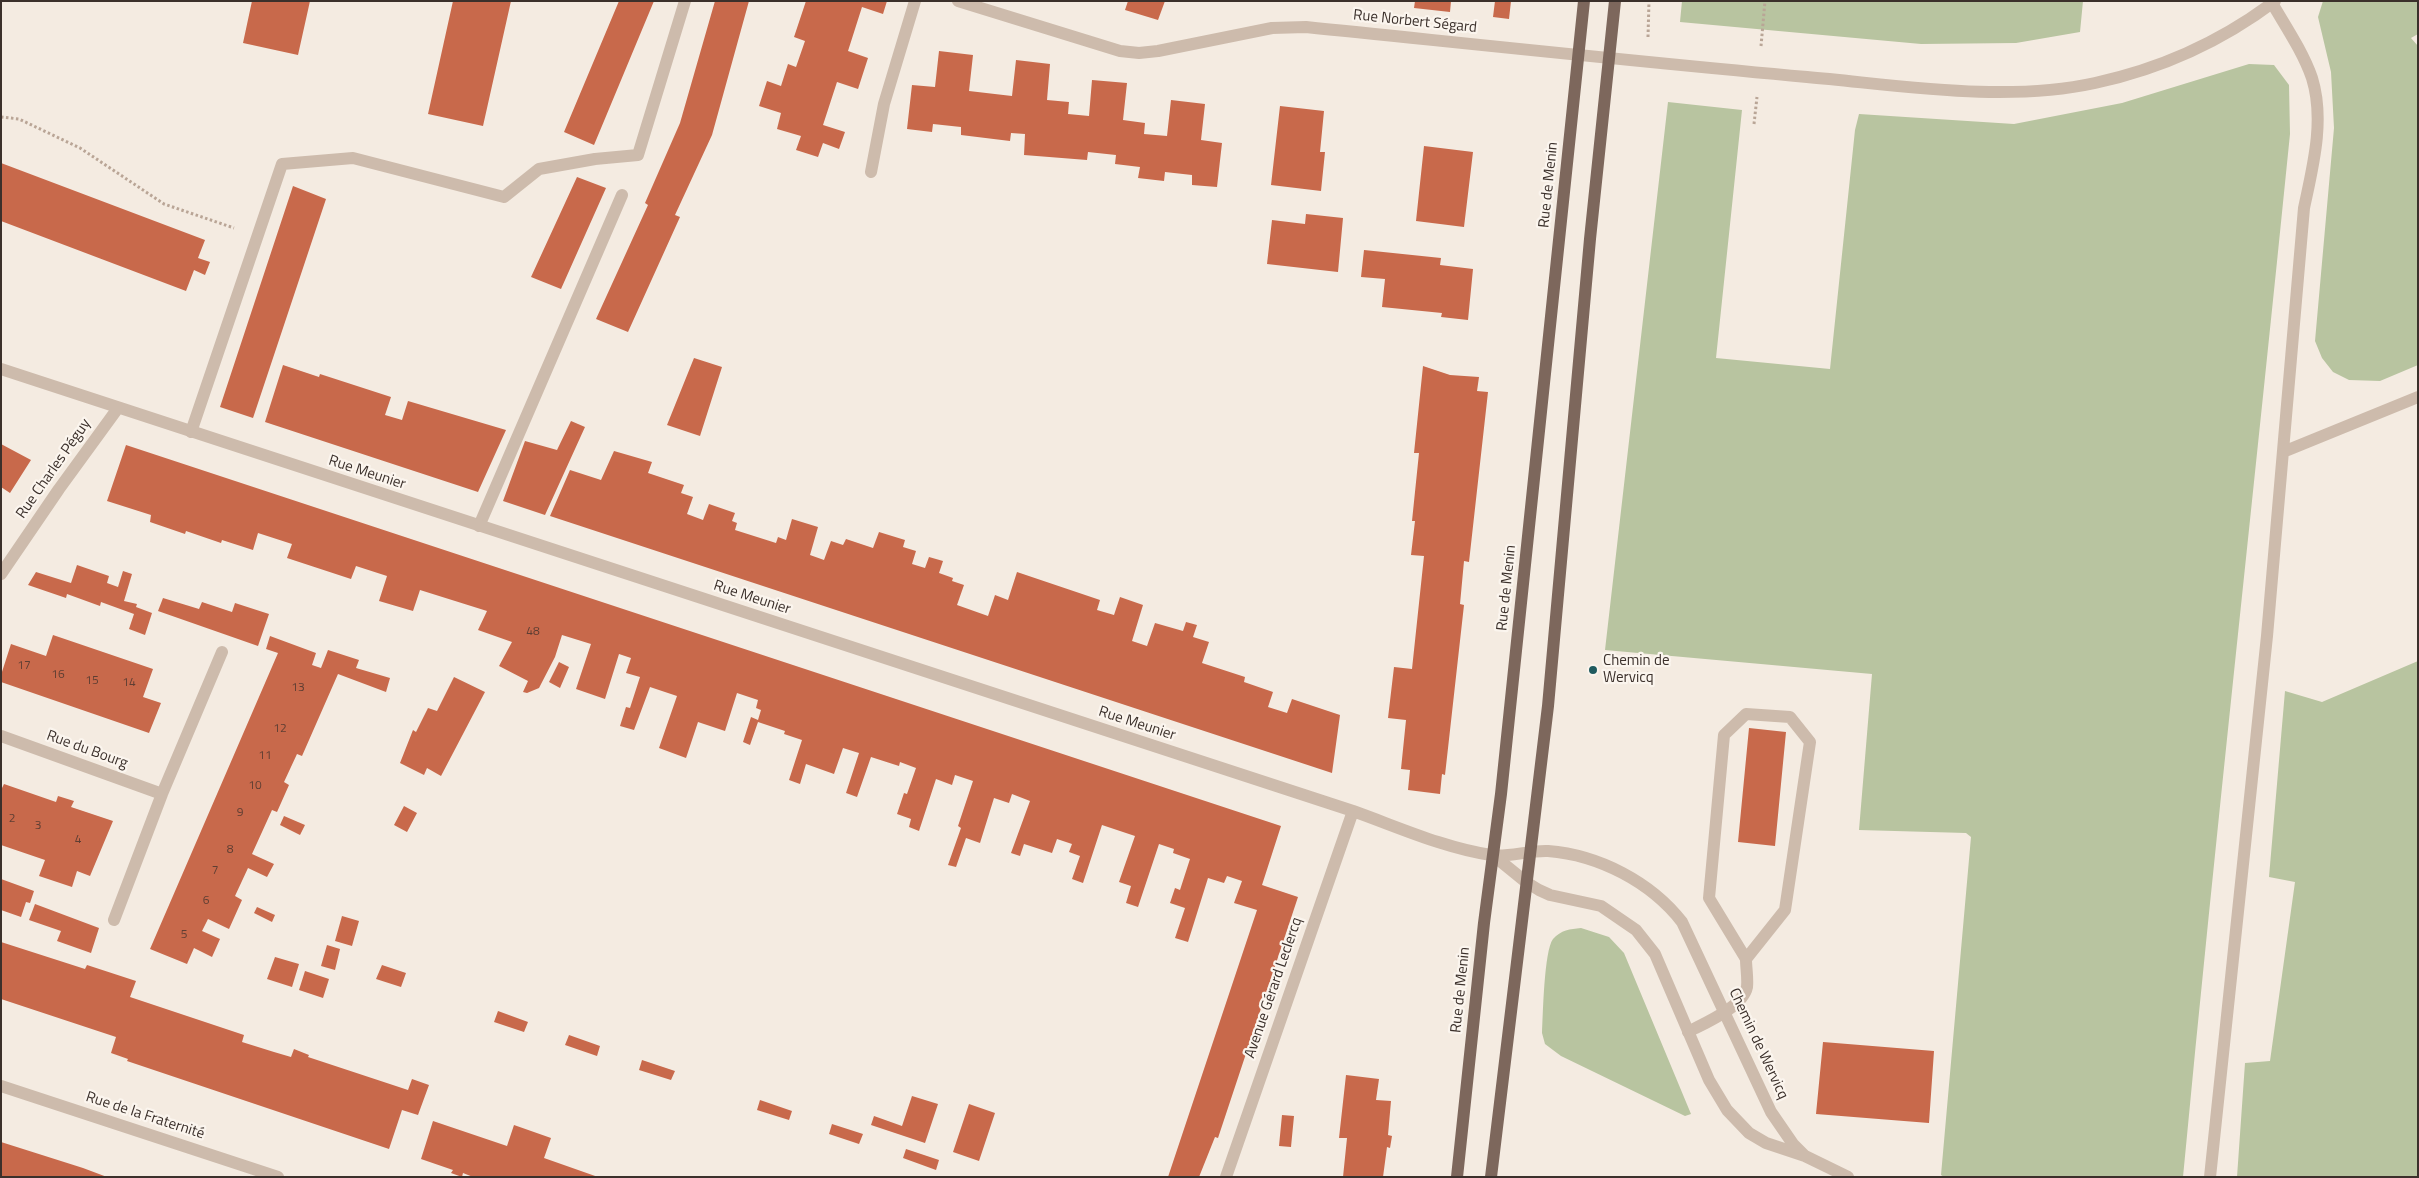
<!DOCTYPE html>
<meta charset="utf-8">
<style>
body{margin:0}
#map{position:relative;width:2419px;height:1178px;overflow:hidden;background:#f4ebe1;font-family:"Titillium Web",sans-serif}
canvas{display:block}
.frame{position:absolute;inset:0;border:2px solid #3b302b;pointer-events:none}
</style>
<div id="map">
<canvas width="2419" height="1178"></canvas>
<div class="frame"></div>
</div>
<script>
const context = document.querySelector('canvas').getContext('2d');
context.lineJoin = 'round';
function paint(path, color) { context.fillStyle = color; context.fill(path, 'evenodd'); }
function stroke(path, color, width, dash) { context.strokeStyle = color; context.lineWidth = width; context.lineCap = dash ? 'butt' : 'round'; context.setLineDash(dash || []); context.stroke(path); }
function drawText(font, color, halo, rows, align = 'center') {
  context.font = font + ' "Titillium Web",sans-serif'; context.lineWidth = 4.5; context.setLineDash([]); context.textBaseline = 'middle'; context.strokeStyle = halo; context.fillStyle = color; for (const [text, x, y, turn = 0] of rows) {
    context.save(); context.translate(x, y); context.rotate((+turn || 0) * Math.PI / 180); context.textAlign = isNaN(turn) ? turn : align; if (halo) context.strokeText(text, 0, 0); context.fillText(text, 0, 0); context.restore();
  }
}
const green = new Path2D(`
 M1682,1H2083L2080,32L2016,43L1921,44L1680,22Z
 M2323,1H2418V34L2411,38L2418,46V365L2380,381L2349,380L2333,372L2322,358L2315,341L2334,128L2331,72L2318,17Z
 M2249,64L2274,65L2289,85L2290,134C2255,482 2216,829 2183,1177H1944L1941,1175L1971,837L1966,833L1859,830L1872,674L1605,650L1668,102L1742,110L1716,358L1830,369L1855,130L1859,114L2014,124L2122,103Z
 M2418,661V1177H2237L2245,1063L2270,1061L2295,882L2269,877L2285,691L2322,702Z
 M1581,928L1609,937L1624,953L1691,1114L1685,1116L1561,1056L1545,1044L1542,1033C1543,1015 1544,951 1553,939C1561,930 1570,929 1581,928Z`);
const building = new Path2D(`
 M252,1H310L298,55L243,43Z
 M453,1H511L483,126L428,114Z
 M619,1H654L594,145L564,132Z
 M715,1H749L712,135L675,215L680,217L628,332L596,319L648,205L645,203L680,123Z
 M806,1H887L883,14L862,7L848,51L868,58L858,89L837,82L823,125L845,132L839,149L823,143L818,157L796,150L801,136L777,129L781,113L759,106L767,81L781,86L788,64L796,67L805,41L794,37Z
 M1128,1H1165L1158,20L1125,10Z
 M1415,1H1451L1450,12L1414,8Z
 M1495,1H1511L1509,19L1493,17Z
 M939,51L973,55L969,91L1012,96L1016,60L1050,64L1047,100L1069,102L1068,114L1089,116L1092,80L1127,83L1123,120L1145,123L1144,134L1167,136L1171,100L1205,104L1201,140L1222,143L1217,187L1192,185V175L1165,172L1164,181L1138,178L1140,167L1115,164L1116,155L1088,152L1087,160L1024,155L1025,134L1011,133L1010,141L961,135V127L933,124L932,132L907,129L912,85L935,87Z
 M1280,106L1324,111L1320,152H1325L1321,191L1271,185Z
 M1424,146L1473,152L1464,227L1416,221Z
 M1,163L205,240L198,258L210,262L205,275L194,270L186,291L1,221Z
 M577,177L606,188L561,289L531,277Z
 M293,186L326,199L253,418L220,407Z
 M1306,214L1343,218L1338,272L1267,264L1272,220L1305,224Z
 M1364,250L1441,258L1440,265L1473,269L1468,320L1441,317L1442,313L1382,307L1385,279L1361,277Z
 M694,358L722,367L700,436L667,425Z
 M283,365L319,377L320,374L391,397L385,415L402,420L408,401L506,430L478,492L265,422Z
 M1423,366L1450,375L1479,377L1477,391L1488,392L1469,562L1464,561L1460,604L1464,605L1445,775L1442,774L1440,794L1408,790L1410,770L1401,769L1406,720L1388,718L1394,667L1412,669L1424,556L1411,555L1415,521H1412L1419,453H1414Z
 M571,421L585,427L545,515L503,501L525,441L557,450Z
 M1,444L31,460L10,493L1,487Z
 M126,445L1281,826L1262,885L1298,897L1218,1138L1215,1137L1199,1177H1168L1257,910L1234,903L1242,881L1227,876L1224,883L1208,878L1188,942L1175,938L1185,908L1170,903L1175,888L1180,890L1190,859L1173,853L1174,849L1159,844L1138,907L1126,903L1131,886L1119,882L1135,836L1102,825L1083,883L1072,879L1080,856L1069,852L1072,844L1057,839L1052,853L1024,844L1020,856L1011,853L1030,801L1012,794L1009,803L994,798L980,843L966,838L956,867L948,865L961,828L958,826L973,781L955,775L952,785L936,779L919,831L909,827L911,819L897,814L904,793L907,794L916,768L900,762L899,766L871,757L857,797L846,793L859,753L843,748L834,774L806,764L800,784L789,780L802,740L784,734L785,731L758,722L750,745L743,742L751,717L758,720L761,710L756,708L758,700L737,693L725,731L698,722L686,758L659,748L677,696L650,687L634,730L620,726L626,707L630,708L640,677L626,673L631,658L619,654L605,699L576,689L591,644L562,635L555,657L539,688L527,693L523,692L528,681L499,666L512,642L478,630L487,611L420,590L413,611L379,601L387,576L356,566L351,579L287,558L292,544L258,533L253,550L222,540L221,543L186,531L185,534L150,522L151,515L107,501Z
 M614,451L652,462L648,473L684,485L681,493L693,497L687,514L703,520L709,504L735,513L732,521L737,523L735,530L776,543L778,537L786,540L792,519L818,527L810,555L824,560L831,541L843,545L846,539L873,548L879,532L905,540L903,547L916,551L912,564L925,568L929,557L943,561L939,573L953,578L952,581L964,585L957,605L988,616L995,595L1008,600L1017,572L1100,600L1097,610L1114,615L1120,597L1143,605L1132,641L1147,646L1155,623L1183,631L1186,622L1197,625L1193,637L1209,642L1202,663L1245,677L1244,682L1273,692L1268,707L1287,713L1292,699L1340,715L1332,773L550,516L570,470L601,480Z
 M77,565L109,576L107,583L118,587L123,571L132,574L124,601L137,604L136,607L152,613L145,635L129,629L134,614L101,602L100,606L67,594L66,598L28,585L36,572L71,583Z
 M163,598L199,609L202,602L232,612L235,603L269,614L258,646L158,611Z
 M53,635L153,669L143,697L161,703L149,733L1,682V675L11,644L46,656Z
 M270,636L316,653L312,665L321,668L328,650L359,660L356,668L390,678L386,692L338,674L302,756L297,754L284,782L289,785L277,812L272,810L252,854L274,864L267,877L248,868L235,896L242,900L229,929L208,919L202,931L220,939L212,957L194,948L187,964L150,949L278,653L266,649Z
 M559,662L569,667L560,688L549,682Z
 M454,677L485,692L441,776L427,768L424,775L400,763L413,730L416,732L428,708L437,711Z
 M1749,728L1786,732L1775,846L1738,842Z
 M4,784L56,802L58,796L74,801L71,807L113,821L90,876L77,871L72,887L39,876L45,860L1,845V790Z
 M404,806L417,813L407,832L394,825Z
 M284,816L305,825L300,835L280,825Z
 M1,879L34,891L30,903L26,902L21,917L1,910Z
 M35,904L99,928L91,953L57,941L61,931L29,920Z
 M257,907L275,915L272,922L254,913Z
 M342,916L359,921L352,946L335,941Z
 M1,942L85,969L87,965L136,981L130,997L244,1035L242,1042L274,1052L291,1057L294,1049L309,1055L308,1057L408,1090L412,1079L429,1085L418,1115L402,1110L389,1149L127,1061L128,1059L111,1053L116,1037L1,999Z
 M327,945L340,949L335,970L321,966Z
 M275,957L299,964L292,987L267,979Z
 M382,965L406,973L401,987L376,979Z
 M305,971L329,979L323,998L299,990Z
 M498,1011L528,1022L524,1032L494,1022Z
 M569,1035L600,1046L597,1056L565,1045Z
 M1823,1042L1934,1051L1929,1123L1816,1114Z
 M642,1060L675,1071L671,1080L639,1070Z
 M1346,1075L1379,1079L1376,1100L1391,1101L1388,1135L1392,1136L1390,1148L1387,1147L1383,1177H1343L1347,1138H1339Z
 M912,1096L938,1104L925,1143L871,1125L874,1116L902,1126Z
 M760,1100L792,1111L789,1120L757,1110Z
 M969,1104L995,1113L979,1161L953,1152Z
 M1282,1115L1294,1116L1291,1147L1279,1146Z
 M433,1121L507,1146L514,1125L551,1138L544,1158L598,1177H473L463,1173L462,1177L451,1173L453,1170L421,1159Z
 M832,1124L863,1134L859,1144L829,1134Z
 M1,1142L83,1168L107,1177H1Z
 M906,1149L939,1160L936,1170L903,1158Z`);
const path = new Path2D(`
 M1648,37L1649,1
 M1761,46L1765,1
 M1,117L19,119L80,148L164,204L234,228
 M1754,124L1757,97`);
const lane = new Path2D(`
 M191,432L282,164L353,158L504,197L539,169L595,159L638,155L685,1
 M2283,452L2418,397
 M479,526L622,195
 M1688,1032C1705,1023 1743,1007 1747,987C1748,978 1746,968 1746,959L1785,910L1810,742L1790,717L1746,714L1724,735L1709,898L1746,959
 M2210,1177L2267,636L2304,208C2313,166 2325,120 2312,78C2303,52 2286,27 2272,3`);
const street = new Path2D(`
 M958,1L1120,51L1139,53L1158,51L1272,28L1306,27C1473,44 1640,62 1807,77C1899,85 2003,103 2095,83C2160,69 2222,41 2275,1
 M871,172L884,104L915,1
 M1,369L1353,811C1398,827 1444,848 1491,855C1506,858 1530,850 1548,851C1599,855 1651,882 1682,922L1771,1112L1793,1144L1805,1156
 M1,574L59,489L118,408
 M1,736L162,794L114,920
 M162,794L222,652
 M1494,856L1526,882L1539,890L1550,895L1601,906L1636,930L1655,954L1709,1080L1727,1110L1749,1133L1766,1143L1805,1156L1848,1177
 M1,1086L278,1177
 M1226,1177L1353,811`);
const primary = new Path2D(`
 M1457,1177L1484,923L1501,794L1584,1
 M1491,1177L1548,706L1590,239L1615,1`);
const markers = [
 [1593,670,5,"#1f5a5e"]
];
const numberNames = [
 ["48",533,632],
 ["17",24,666],
 ["16",58,675],
 ["15",92,681],
 ["14",129,683],
 ["13",298,688],
 ["12",280,729],
 ["11",265,756],
 ["10",255,786],
 ["9",240,813],
 ["2",12,819],
 ["3",38,826],
 ["4",78,840],
 ["8",230,850],
 ["7",215,871],
 ["6",206,901],
 ["5",184,935]
];
const streetNames = [
 ["Rue Norbert Ségard",1415,22,6],
 ["Rue de Menin",1549,185,-84],
 ["Rue Charles Péguy",54,469,-55],
 ["Rue Meunier",367,473,18],
 ["Rue de Menin",1507,588,-84],
 ["Rue Meunier",752,598,18],
 ["Rue Meunier",1137,724,18],
 ["Rue du Bourg",87,750,20],
 ["Avenue Gérard Leclercq",1274,988,-71],
 ["Rue de Menin",1461,990,-84],
 ["Chemin de Wervicq",1758,1044,65],
 ["Rue de la Fraternité",145,1116,18]
];
const poiNames = [
 ["Chemin de",1603,661],
 ["Wervicq",1603,678]
];
paint(green, '#b8c4a0');
paint(building, '#c8694b');
stroke(path, '#b9a596', 3, [2.5, 2.5]);
stroke(lane, '#cdbbac', 12);
stroke(street, '#cdbbac', 12);
stroke(primary, '#7d675c', 12);
for (const [x, y, r, color] of markers) { const dot = new Path2D(); dot.arc(x, y, r, 0, 2 * Math.PI); context.fillStyle = color; context.fill(dot); stroke(dot, '#fbf5ee', 2); }
drawText('12px', '#5e3e33', null, numberNames);
drawText('15px', '#3b302b', '#fbf5ee', streetNames);
drawText('15px', '#3b302b', '#fbf5ee', poiNames, 'left');
</script>
